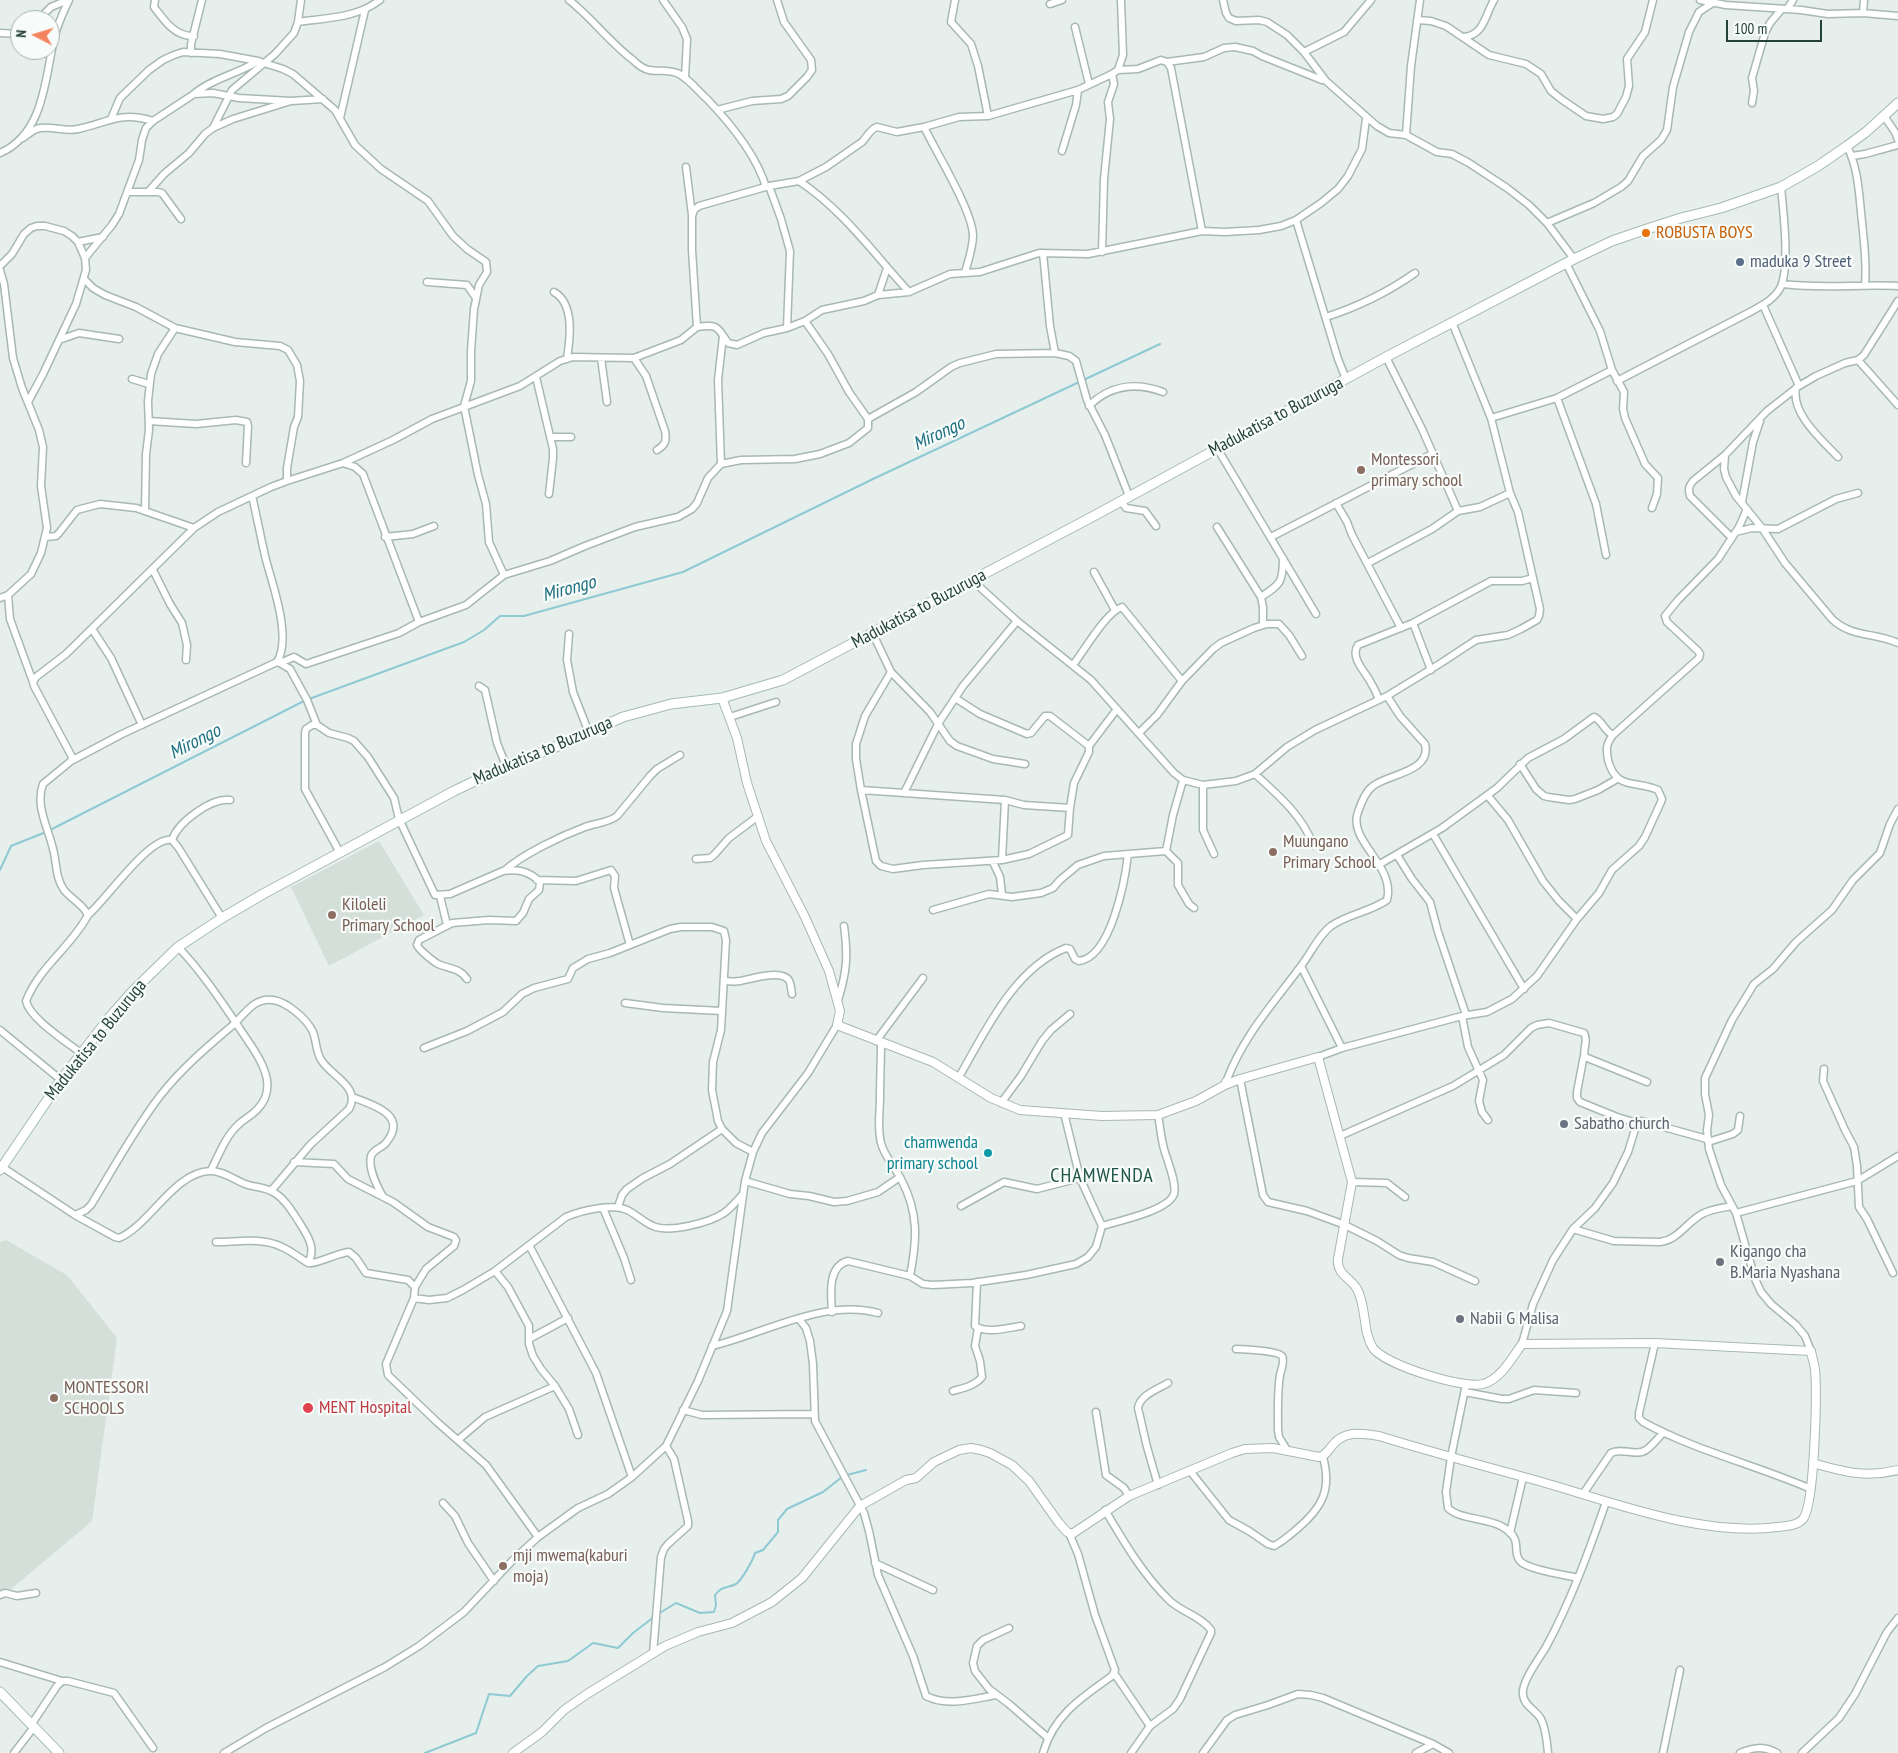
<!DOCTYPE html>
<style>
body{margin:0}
#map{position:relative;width:1898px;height:1753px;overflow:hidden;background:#e6efeb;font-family:"PT Sans Narrow",sans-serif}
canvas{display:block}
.north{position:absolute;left:10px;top:10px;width:50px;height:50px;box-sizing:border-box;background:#f7fbf9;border:1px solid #a3b1ad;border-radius:50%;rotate:275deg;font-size:14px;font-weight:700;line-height:20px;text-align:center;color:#24423a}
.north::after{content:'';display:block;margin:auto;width:18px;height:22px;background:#f4845f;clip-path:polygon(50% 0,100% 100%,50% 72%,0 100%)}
.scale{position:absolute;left:1726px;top:20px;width:96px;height:22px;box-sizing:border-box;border:2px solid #24423a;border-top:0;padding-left:6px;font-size:15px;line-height:18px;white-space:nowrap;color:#24423a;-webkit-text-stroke:4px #f7fbf9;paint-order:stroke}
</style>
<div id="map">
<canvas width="1898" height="1753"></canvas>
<div class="north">N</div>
<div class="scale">100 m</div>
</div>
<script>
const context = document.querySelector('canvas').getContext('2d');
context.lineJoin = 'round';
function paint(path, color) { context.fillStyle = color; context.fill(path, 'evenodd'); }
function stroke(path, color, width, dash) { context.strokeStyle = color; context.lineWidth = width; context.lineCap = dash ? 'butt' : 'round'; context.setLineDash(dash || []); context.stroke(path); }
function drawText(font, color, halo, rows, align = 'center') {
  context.font = font + ' "PT Sans Narrow",sans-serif'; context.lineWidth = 4.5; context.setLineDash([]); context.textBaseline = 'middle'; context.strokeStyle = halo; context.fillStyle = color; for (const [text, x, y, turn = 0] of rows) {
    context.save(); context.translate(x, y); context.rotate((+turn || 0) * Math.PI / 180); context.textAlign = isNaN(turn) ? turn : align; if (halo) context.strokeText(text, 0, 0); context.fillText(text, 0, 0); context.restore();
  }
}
const built = new Path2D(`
 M379,841L424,915L329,966L291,887Z
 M6,1240L67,1275L117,1338L92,1521L3,1596L0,1595V1242Z`);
const stream = new Path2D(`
 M309,699L464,642L484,630L500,616H524L683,572L873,479L1160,344
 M50,830L304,701
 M0,870L11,846L46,832
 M847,1475L866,1470
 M658,1614L676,1603L700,1613L714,1612L716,1605L715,1595C723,1585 726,1589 736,1584C742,1580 753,1560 755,1553L763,1550L778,1532V1520L787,1509L823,1492L842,1477
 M425,1753L476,1733L489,1694L510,1696L527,1676L538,1666L568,1661L593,1643L618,1648L633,1633L654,1617`);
const minor = new Path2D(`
 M155,0L154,7C164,20 175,37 194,36
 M569,0C592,18 609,42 633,60C637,64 643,69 649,70C659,72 669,69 679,74C690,80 698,91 707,99C731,124 756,154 766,187
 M663,0L682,27L687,39L685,78
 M955,0L951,22L971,44L978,66L988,116
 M1223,0L1226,13L1229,18L1236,21L1259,20L1267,22L1287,35L1304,52L1326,81L1377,126L1389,133L1406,135L1437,152L1452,154L1469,163L1507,188L1529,205L1547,223L1574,259
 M1700,0L1726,5L1801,10L1828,14L1863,13L1898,16
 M1050,4L1062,0
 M1787,9L1793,0
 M1863,13L1864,0
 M38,20L51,7L68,0
 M1417,20L1431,21L1446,26L1489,55L1526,64L1541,74L1551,91L1561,99L1586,116L1603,119L1613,117L1617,114L1626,97L1629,86L1627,59L1645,32L1653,0
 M298,22C326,18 357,18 380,0
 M1075,27L1089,84
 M0,33L20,34
 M1463,37C1484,36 1485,15 1494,0
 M1304,52L1344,32L1371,0
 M191,53V44L202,0
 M1167,62L1204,57L1224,48L1235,47L1253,51L1262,56L1322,80
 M1118,70L1138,69L1161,60L1167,62L1171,68L1202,231
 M195,93C213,78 238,74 258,61
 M1752,103L1754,91L1752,78L1765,33L1770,23L1781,10
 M717,110L752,101L781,99L788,96L807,77L812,70L811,60L784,22L777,0
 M1884,116L1895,132L1898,140
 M340,118L365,10
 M111,119L120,98L149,70L163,60L174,55L183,52L220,54L258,61L283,69L293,74L335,110L355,145L381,169L428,201L453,236L467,249L486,262L487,272L479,285L474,309L471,351V381L464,406L478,475L486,504L489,542L504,575
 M924,127C936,152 972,210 973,235C973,248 968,261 965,273
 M213,128L232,90L275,54L294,33L298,22L301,0
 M1406,135L1411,66L1420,0
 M23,138C28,134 34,129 40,128C53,126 65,132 78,129C109,122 121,111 153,121
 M1847,146C1859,170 1859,196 1862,222C1864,243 1867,263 1865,285
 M1062,151L1076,105L1078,90
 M0,153C44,134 45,79 54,39C57,25 63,13 69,0
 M1852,156L1865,154L1898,145
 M686,167L692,215
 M799,181C843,210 874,254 909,292
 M769,186L781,219L790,251L787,328
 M128,192H158L162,193L181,219
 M148,192L164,174L189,153L205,134L213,128L233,119L291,101L323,99
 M1296,220L1338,359L1346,379
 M1547,223L1594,203L1621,187L1628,181L1643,156L1661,140L1667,130L1673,87L1689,32L1699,12L1711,4
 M78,242L103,237
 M1102,252L1104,179L1110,119L1108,102L1114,84L1112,74
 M1043,253L1050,326L1055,353
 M85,258L112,225L119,214L139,160L142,140L146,128L153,121L194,94L213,93L239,98L291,101
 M1566,263L1600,331L1612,370L1624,392L1623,409L1625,418L1645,464L1658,478L1657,494L1652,508
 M0,266L12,254L24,234L31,228L37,226H45L64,231L72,236L78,242L85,258L86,270L76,304L43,374L28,402
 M0,270L4,284L13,358L22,388L39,430L43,447L41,486L47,528L41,553L31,574L8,595L0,598
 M84,279L93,288L105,295L136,307L175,328L235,342L280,346L288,350L297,365L300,381L298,417L294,427L287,468V481
 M427,282L467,285L476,298
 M1783,284C1822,289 1858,284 1898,286
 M554,292C575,304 570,339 567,359
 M878,295L887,268
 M1898,301L1864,355L1858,360L1845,363L1816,376L1799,386L1767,411L1725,455L1724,469L1726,477L1736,496L1762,528L1785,563L1832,619C1852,638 1874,632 1898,643
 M1763,305L1799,386
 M1326,317C1357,307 1388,292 1415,273
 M697,327C719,324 717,327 728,343L737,345L764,333L787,328L805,321L822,310L864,301L878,295L909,292L950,274L980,272L1039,253L1088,254L1202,231L1225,232L1259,230L1281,226L1296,220L1321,203L1338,189L1348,176L1362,149L1366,119
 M59,340L79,333L119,339
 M1386,357L1422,429L1458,511
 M601,358L607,402
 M634,358L646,376L665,431C667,441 665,445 657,450
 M1858,360L1898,405
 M536,377L553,449V458L549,494
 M132,379L149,384
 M1617,381L1752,311C1762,305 1773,300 1779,290C1791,272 1783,209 1781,187
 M1796,388C1791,414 1822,440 1838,457
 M1557,398L1596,504L1606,555
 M1089,406C1110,385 1136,382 1163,392
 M1491,418L1557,398L1612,370
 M868,419L916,392L951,367L960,363L996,354L1055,353L1069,356L1076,361L1087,400L1105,435L1129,496
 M149,421L196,424L236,420L247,422L248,426L246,463
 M551,437H571
 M1217,448L1316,614
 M1725,455L1693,481C1689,486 1688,489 1690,496L1732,538
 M343,463L355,467L363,474L419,622
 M721,464L718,380L723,336
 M1121,501L1126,508L1145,511L1156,526
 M1742,502L1753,442L1760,421
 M1336,503L1347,522L1352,535L1401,628
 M145,510L146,454L149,430L148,401L151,374L158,354L175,328
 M1217,527L1261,597L1263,607V625
 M1736,532L1752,528L1778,529L1836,499L1858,493
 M46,537L56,536L59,533L77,510L100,504L136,508L194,528
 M385,537L413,534L434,526
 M1271,537L1432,454
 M1368,563L1432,529L1458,511L1480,507L1510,493
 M153,570L170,604L182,623L187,645L186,660
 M1094,572L1115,610
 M972,580L1017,621L1091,680L1174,773L1183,780L1203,785L1236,781L1255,774L1287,747L1315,730L1387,696L1441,663L1476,640L1508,635L1521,629L1537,620L1539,616L1540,609L1518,512L1510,493L1491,418L1452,322
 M8,595L10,619L33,682
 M1261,597C1281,584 1283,582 1283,558
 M1413,623L1431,670
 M92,629L111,658L142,725
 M569,634L567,660L573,692L589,733
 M873,634L891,672L865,716L856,744V759L861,790L876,861L881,866L893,869L923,865L1002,860L1029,854L1068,835L1070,808
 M278,662L290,669L307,700L317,725
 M280,663L294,657L306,664L399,633L419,622L466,605L504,575L550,561L585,546L635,527L678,517L692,509L697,503L708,478L721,464L741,460L795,459L820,454L849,443L868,428V419L849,392L828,354L805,321
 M1073,665C1084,651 1106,612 1122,607L1182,681
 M891,672L930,712L950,741L957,746L993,759L1025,764
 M479,686L485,690L497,743L506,766
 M1379,700C1377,695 1375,689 1372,685C1367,673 1349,658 1358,645L1413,623L1491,581H1522L1533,578
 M730,717L776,702
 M1139,733L1157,715L1182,681L1213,649L1221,643L1254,628L1267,624H1279L1289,635L1302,656
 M1089,746L1117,709
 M71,761L122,734L277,662C292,638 273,586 266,560C261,539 257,517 252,496
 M1520,764L1536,789L1544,796L1548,797L1569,800L1575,799L1598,790L1617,779
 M1255,774C1277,794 1303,816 1313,845
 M1203,785V830L1214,854
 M861,790L1005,800L1024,805L1070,808L1074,783L1089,752V746L1050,716H1045L1031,733L1027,734L980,714L955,698
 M904,793L938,724L963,686L1017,621
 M1488,796L1508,820L1543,881L1559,901L1577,919
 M1433,834L1524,989
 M172,840C178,822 211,798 230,800
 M339,851L305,789V733L306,729L312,725H317L329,733L348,738L354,741L368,757L394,798L399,819L435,895L450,894L503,871C518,869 529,871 540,882L539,890L529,899L523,913L516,921L489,920L452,923L419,940L417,945C419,950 433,961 438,964C449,969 460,968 467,979
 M1166,851L1178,863V885L1189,904L1194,908
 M1397,855L1412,879L1430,902L1438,932L1466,1015
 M696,859L710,858L714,855L729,838L757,817
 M1002,860L1005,800
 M993,862L1000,877L1002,894
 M1380,864L1442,828L1497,788L1528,758L1564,739L1594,717C1602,720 1604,731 1613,735L1699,658L1700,654L1698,651L1667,622L1665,616L1678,600L1718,559L1739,527L1747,509
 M504,871C523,854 561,836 585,827C596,823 608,823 617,816L650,776L657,769L680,755
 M537,880L576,881L611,870L615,876L614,888L630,945
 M440,896L447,925
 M933,910L989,894L1012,897L1041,893L1053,888L1060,880L1078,865L1104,856L1166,851L1173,815L1183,780
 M88,915C106,900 149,836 172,840L178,847L222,918
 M178,947C202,972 221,1001 240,1029C249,1043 260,1056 265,1072C268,1080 268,1090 265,1098C259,1112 248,1116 238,1125C225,1137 219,1155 211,1170
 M1301,966L1342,1048
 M724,981C729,981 735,982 740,981C751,979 778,970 788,979C791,982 791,989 792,994
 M838,1000C847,972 848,955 844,926
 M625,1003L663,1008L722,1011
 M1462,1016L1468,1047L1483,1080L1479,1101L1482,1112L1488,1120
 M0,1030L61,1080
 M876,1041L923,978
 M881,1043C881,1061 880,1079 880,1097C880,1112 877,1127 881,1143C884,1156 895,1167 901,1179C919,1213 917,1240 910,1276
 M424,1048L467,1031L503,1012L522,994L534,988L568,979L573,968L588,959L610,953L670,929L681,927H712L724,931L726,940L721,1030L713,1062L712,1090L718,1121L722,1129L736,1143L753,1152
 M82,1054C67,1042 30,1019 26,1001C39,967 72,946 88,915C83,904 71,899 64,890C55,877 57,863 53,849C48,827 35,806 43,784L71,761L72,757L34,686L33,682L36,677L66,654L194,528L218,512L271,487L287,481L343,463L393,440L432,419L520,386L560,361L573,357L634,358L681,340L697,327L692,250V216L694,210L699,206L769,186L799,181L826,167L862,142C867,137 870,129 877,127L897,132L924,127L959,117L988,116L1078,90L1112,74L1118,70L1123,55L1121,0
 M1584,1055L1577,1092V1098L1580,1102L1617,1117L1637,1123
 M1318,1057L1342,1048L1462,1016L1487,1012L1512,999L1537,976L1577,919L1599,893L1612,870L1639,846L1645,837L1661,802L1662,799L1658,790C1636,780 1616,791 1608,760C1606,749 1606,744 1613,735
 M1824,1069L1823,1081L1845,1130L1854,1147L1857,1166L1859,1207L1867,1219L1893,1273
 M959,1077C985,1032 1014,968 1066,948L1070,949L1075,959L1079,961C1111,957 1125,881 1128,854
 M1240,1079L1263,1195L1268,1202L1307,1211L1345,1225L1377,1241L1399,1255L1408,1258L1433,1262L1475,1281
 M1226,1082C1243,1036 1273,1004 1301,966C1311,953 1318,936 1331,926C1348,914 1370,912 1387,900C1396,865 1347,841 1358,812C1361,803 1366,791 1373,786C1388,774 1432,772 1425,744L1400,716L1387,696
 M352,1097C373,1105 410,1115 385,1144C381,1148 373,1150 371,1156C368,1169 377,1186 383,1197
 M1001,1103L1021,1076L1042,1041L1051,1030L1070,1014
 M1340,1136L1453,1086L1504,1055L1531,1028L1537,1025L1549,1023L1584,1033C1589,1041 1582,1049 1585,1057L1647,1082
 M1708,1142L1733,1134L1738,1130L1740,1116
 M294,1162L334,1164L348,1179L393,1202L428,1227L454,1237L456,1240L454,1246L426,1269L415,1287
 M2,1167L75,1215L115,1237L119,1238C149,1226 174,1172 210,1171C221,1170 235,1180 245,1184C253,1187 263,1187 271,1191C283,1196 292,1211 299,1222C307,1235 317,1248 308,1263
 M745,1181L790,1194L809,1196L834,1202L847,1201L878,1192L900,1177
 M1352,1182L1387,1183L1405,1197
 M961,1206L1004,1182L1037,1189L1080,1178
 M618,1207L622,1195L627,1189L643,1178L670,1164L722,1129
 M603,1208L624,1258L631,1280
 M1736,1213L1857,1181L1898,1156
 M75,1215L86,1210L91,1205C113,1169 134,1130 160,1096C181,1069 207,1047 233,1025C245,1014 254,997 273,1000C287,1002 307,1019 313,1032C316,1040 316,1050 320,1058C328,1075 362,1086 349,1109L310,1145L271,1191
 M1102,1226C1118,1221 1168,1211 1174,1194C1177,1183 1167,1160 1164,1149C1161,1138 1160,1126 1158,1115
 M1573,1229L1614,1241L1660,1242C1678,1240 1687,1222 1702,1214C1711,1209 1722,1208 1732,1206
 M216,1242C237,1242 262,1237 282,1247C291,1251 300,1258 308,1263C315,1265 337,1253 349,1252L356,1258L366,1273L408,1280L415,1287L414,1298L386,1364L388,1375L437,1422L486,1465L538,1537
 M529,1245L596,1373L632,1477
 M495,1271L508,1287L529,1326V1344L533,1356L541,1369L555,1386L569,1409L578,1435
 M977,1282L975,1326C987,1334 1007,1328 1021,1326
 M414,1298L429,1300L447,1298L463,1290L495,1271L566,1217C580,1211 612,1203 627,1210C636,1214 643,1222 653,1226C669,1233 709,1223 724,1213C731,1208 737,1201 743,1194
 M832,1312C831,1296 827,1266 848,1261L910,1276L923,1284L933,1285L972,1283L1026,1275L1076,1264L1088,1257L1096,1247L1102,1226L1080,1178L1064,1113
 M799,1319L806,1328L810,1341L813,1364L815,1421L864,1513L869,1531L878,1575L913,1656L926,1696C948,1707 973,1699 996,1695
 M529,1339L568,1318
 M1655,1343L1639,1413V1418L1643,1422C1696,1451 1756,1465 1811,1489
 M1522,1344L1533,1304L1553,1260L1573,1229L1595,1208L1613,1183L1628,1152L1637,1123L1642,1121L1707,1139
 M712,1346C763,1334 825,1298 878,1313
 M1236,1349C1244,1349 1278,1351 1282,1356C1285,1361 1281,1370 1280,1375C1277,1393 1278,1412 1278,1430L1279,1437L1287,1450
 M1811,1351L1805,1336L1796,1325L1771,1304L1761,1292L1755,1279L1736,1213L1721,1185L1709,1149L1707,1130L1709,1115L1705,1094V1078L1732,1020L1754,984L1773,969L1796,942L1832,910L1853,880L1880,853L1890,824L1898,809
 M1466,1384L1451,1457L1446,1492L1448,1508C1458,1519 1486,1518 1501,1526C1525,1539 1511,1551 1520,1561C1528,1570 1566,1575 1578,1578
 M953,1391C963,1388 975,1386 982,1377L980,1361L975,1346L978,1328
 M1465,1392L1502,1399H1509L1534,1390L1576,1393
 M683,1410L702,1415L814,1414
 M1096,1412L1106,1475L1124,1488L1129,1496
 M458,1440L485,1417L555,1386
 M1190,1471L1229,1520L1249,1531L1268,1544L1274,1546C1282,1542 1290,1535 1297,1529C1322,1508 1332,1490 1323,1457
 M1158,1485L1147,1447L1138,1408C1140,1395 1158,1389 1168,1383
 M1583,1494L1611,1453C1622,1447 1636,1457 1646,1450C1652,1446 1658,1438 1663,1433
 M443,1503L455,1516L468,1543L494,1581
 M1105,1510C1124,1542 1143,1575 1170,1601C1182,1612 1202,1617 1211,1630V1633L1180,1699L1173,1709L1150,1726L1131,1753
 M1510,1533L1523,1477
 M875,1563L933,1590
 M0,1595L5,1593L17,1596L36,1593
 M1009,1628L983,1640L977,1646L973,1663L975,1671L989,1689L1009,1704L1047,1737
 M653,1654L661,1557L664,1549L668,1544L688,1526V1521L674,1459L666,1446
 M0,1662L62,1681
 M1114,1673L1150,1726
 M31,1725L57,1686L62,1681H68L114,1693L153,1748
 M14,1753L34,1727
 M224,1753L266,1728L385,1667L419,1646L464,1612L512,1561L538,1537L578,1508L608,1494L632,1477L666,1446L698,1381L727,1311L745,1181L753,1152L762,1133L808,1073L837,1025
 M1043,1753C1054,1715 1081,1698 1112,1676L1115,1670L1095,1615L1078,1554L1069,1533
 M1203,1753L1227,1720L1235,1715L1268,1705L1298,1694L1311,1695L1323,1698L1433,1744L1449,1753
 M1416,1753L1433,1744
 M1548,1753C1547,1742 1546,1729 1541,1719C1536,1710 1524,1706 1523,1695C1521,1682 1539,1659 1546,1647C1571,1601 1589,1551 1606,1502
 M1663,1753L1680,1670
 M1740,1753C1753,1747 1764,1746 1777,1753
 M1802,1753L1839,1718L1855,1694L1887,1632L1898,1618`);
const tertiary = new Path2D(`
 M722,698L737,738L747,783L766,841L805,917L829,971L840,1011L837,1025L933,1062L991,1098L1020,1110L1102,1116L1158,1115L1196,1101L1225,1085L1226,1082
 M1813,1463C1844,1472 1866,1478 1898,1470
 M513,1753L542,1732L564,1710L587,1694L665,1646L698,1632L732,1623L772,1602L802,1578L860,1506L906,1480L916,1478L934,1462L959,1450L971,1448L981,1450L990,1453L1012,1465L1029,1481L1059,1523L1067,1532L1072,1534L1129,1496L1232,1453L1245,1449L1273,1448L1319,1457C1325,1456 1327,1452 1331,1447C1344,1430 1360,1433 1379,1436C1431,1452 1483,1466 1535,1480C1610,1501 1700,1537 1778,1527C1786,1526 1797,1526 1803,1519C1815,1504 1817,1392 1815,1369C1814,1363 1812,1357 1811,1351L1655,1343L1522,1344C1512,1358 1501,1379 1483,1384C1463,1389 1385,1365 1373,1348C1362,1331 1367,1307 1357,1289C1351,1278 1336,1274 1338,1259L1352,1182L1318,1057L1240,1079L1225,1085`);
const secondary = new Path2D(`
 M0,1170L61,1080L109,1018L132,992L178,947L222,918L263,894L454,791L506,766L563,744L623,717L671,704L722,698L783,680L1090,518L1386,357L1574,259L1612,241L1641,231L1681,218L1721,208L1781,187L1818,166L1847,146L1866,132L1898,103
 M0,1692L59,1753`);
const markers = [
 [1646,233,5,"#e8710a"],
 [1740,262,5,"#5c6f8a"],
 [1361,470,5,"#8d6e63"],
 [1273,852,5,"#8d6e63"],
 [332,915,5,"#8d6e63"],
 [1564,1124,5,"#6b7280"],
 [988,1153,5,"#0f9aa8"],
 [1720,1262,5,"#6b7280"],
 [1460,1319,5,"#6b7280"],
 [54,1398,5,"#8d6e63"],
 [308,1408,6,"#e0444e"],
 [503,1566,5,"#8d6e63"]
];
const foodNames = [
 ["ROBUSTA BOYS",1656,233]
];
const serviceNames = [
 ["maduka 9 Street",1750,262]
];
const streetNames = [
 ["Madukatisa to Buzuruga",1276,417,-28],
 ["Madukatisa to Buzuruga",919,609,-28],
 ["Madukatisa to Buzuruga",543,751,-23],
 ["Madukatisa to Buzuruga",96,1040,-51]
];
const educationNames = [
 ["Montessori",1371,460],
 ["primary school",1371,481],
 ["Muungano",1283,842],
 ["Primary School",1283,863],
 ["Kiloleli",342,905],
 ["Primary School",342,926],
 ["MONTESSORI",64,1388],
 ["SCHOOLS",64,1409],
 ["mji mwema(kaburi",513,1556],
 ["moja)",513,1577]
];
const worshipNames = [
 ["Sabatho church",1574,1124],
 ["Kigango cha",1730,1252],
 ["B.Maria Nyashana",1730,1273],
 ["Nabii G Malisa",1470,1319]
];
const cultureNames = [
 ["chamwenda",978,1143],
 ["primary school",978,1164]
];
const healthNames = [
 ["MENT Hospital",319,1408]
];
const waterNames = [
 ["Mirongo",939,434,-25],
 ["Mirongo",569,589,-15],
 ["Mirongo",195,742,-27]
];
const quarterNames = [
 ["CHAMWENDA",1102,1176]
];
paint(built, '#d4dfda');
stroke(stream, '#8ec9d4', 2);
stroke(minor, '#a8b8b2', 9);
stroke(tertiary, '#a8b8b2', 10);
stroke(secondary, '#a4bbb3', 11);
stroke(minor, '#fff', 6);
stroke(tertiary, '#fff', 8);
stroke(secondary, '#fff', 9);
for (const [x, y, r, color] of markers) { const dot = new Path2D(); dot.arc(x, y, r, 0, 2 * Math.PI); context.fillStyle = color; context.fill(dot); stroke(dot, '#f7fbf9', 2); }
drawText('18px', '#c56008', '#f7fbf9', foodNames, 'left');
drawText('18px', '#4e5e75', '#f7fbf9', serviceNames, 'left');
drawText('18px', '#24423a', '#f7fbf9', streetNames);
drawText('18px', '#785e54', '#f7fbf9', educationNames, 'left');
drawText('18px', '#5b616d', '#f7fbf9', worshipNames, 'left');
drawText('18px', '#0d838f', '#f7fbf9', cultureNames, 'right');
drawText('18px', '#be3a42', '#f7fbf9', healthNames, 'left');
drawText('italic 19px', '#1c6f80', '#f7fbf9', waterNames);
context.letterSpacing = '1px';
drawText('20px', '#1f5548', '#f7fbf9', quarterNames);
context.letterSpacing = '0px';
</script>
